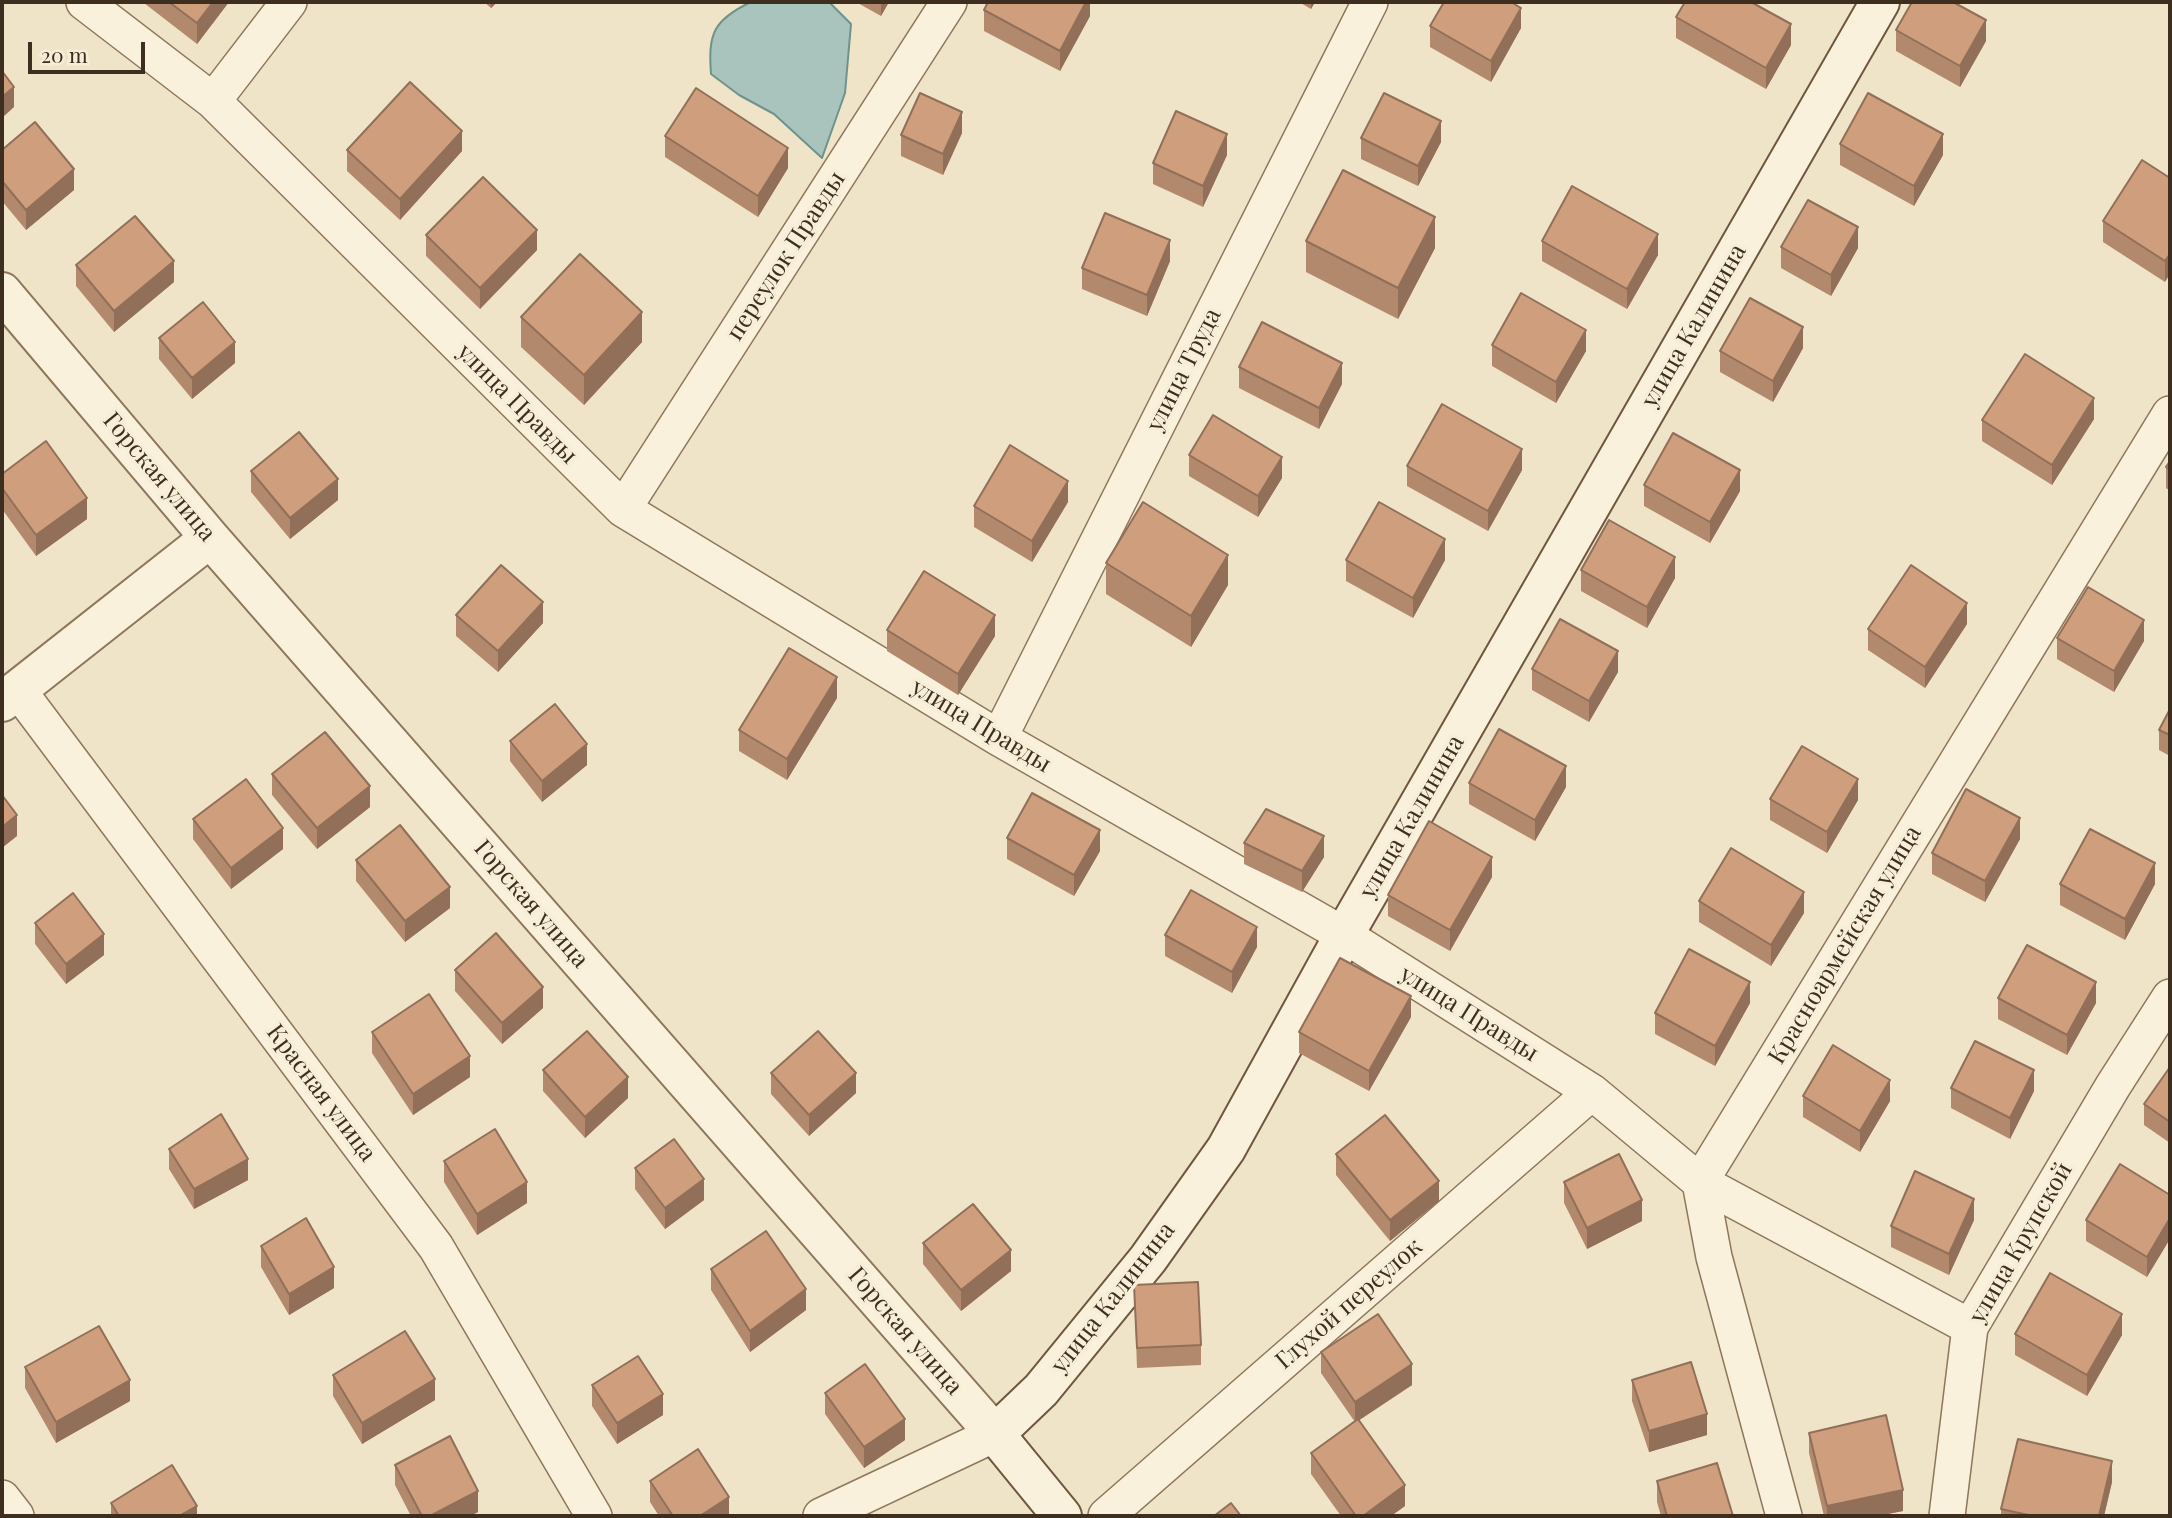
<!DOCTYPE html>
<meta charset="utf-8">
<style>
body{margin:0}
#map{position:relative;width:2172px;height:1518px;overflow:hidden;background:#f0e4c8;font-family:"Playfair Display",serif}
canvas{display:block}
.frame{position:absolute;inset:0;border:4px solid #3d2e20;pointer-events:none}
.scale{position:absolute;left:28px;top:42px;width:117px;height:32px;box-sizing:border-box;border:4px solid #3d2e20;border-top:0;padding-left:9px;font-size:21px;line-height:24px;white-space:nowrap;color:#3d2e20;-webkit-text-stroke:5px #f7eed8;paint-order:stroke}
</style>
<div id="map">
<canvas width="2172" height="1518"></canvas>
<div class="frame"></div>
<div class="scale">20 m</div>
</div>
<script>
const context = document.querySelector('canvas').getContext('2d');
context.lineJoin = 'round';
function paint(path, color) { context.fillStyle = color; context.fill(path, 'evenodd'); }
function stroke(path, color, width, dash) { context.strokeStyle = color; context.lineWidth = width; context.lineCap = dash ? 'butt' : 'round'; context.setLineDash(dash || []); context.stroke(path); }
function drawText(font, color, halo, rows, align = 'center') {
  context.font = font + ' "Playfair Display",serif'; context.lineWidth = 7; context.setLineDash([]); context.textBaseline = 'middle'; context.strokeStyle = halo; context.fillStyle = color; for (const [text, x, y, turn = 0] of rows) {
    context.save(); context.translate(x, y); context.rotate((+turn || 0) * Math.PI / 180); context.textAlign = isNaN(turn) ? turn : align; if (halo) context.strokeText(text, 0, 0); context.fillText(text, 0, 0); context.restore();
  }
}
const water = new Path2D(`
 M751,2H829L851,24L845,93L822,158L774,114L739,95L711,74C708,34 713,20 751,2Z`);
const minor = new Path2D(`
 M84,2L213,101L623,509L999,738L1344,935L1592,1092L1700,1182L1970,1327
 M213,101L289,2
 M623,509L949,2
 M18,690L436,1247L594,1516
 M999,738L1370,2
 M2,1498L16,1516
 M821,1516L995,1434
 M1106,1516L1592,1092
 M1784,1516L1714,1257L1700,1182L2170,414
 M1947,1516L1970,1327L2113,1086L2170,997`);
const tertiary = new Path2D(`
 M2,292L210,538L995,1434
 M2,702L210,538`);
const secondary = new Path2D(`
 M1062,1516L995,1434L1041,1390L1148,1259L1226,1149L1344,935L1880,2`);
const wall = new Path2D(`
 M144,2H229L197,44L144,3Z
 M484,2H497L491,8Z
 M856,2H889L881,16Z
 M1090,2V16L1060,71L984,31V10Z
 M1299,2H1315L1311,9Z
 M1676,17L1791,45L1766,89L1676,38Z
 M1430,26L1521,28L1491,82L1430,47Z
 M1896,30L1986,41L1960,87L1896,51Z
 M962,133L943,175L901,156V135Z
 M665,136L788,168L758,217L665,157Z
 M1361,138L1441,142L1418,186L1361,159Z
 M1840,144L1943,155L1914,206L1840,165Z
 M2,150L74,190L26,230L2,201Z
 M347,150L462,151L400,220L347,171Z
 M1227,155L1203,207L1153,184V163Z
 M2170,178L2165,282L2103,242V221Z
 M426,235L537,250L480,309L426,256Z
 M1306,241L1435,248L1398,319L1306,272Z
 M1542,241L1658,255L1627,309L1542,261Z
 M1781,247L1858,248L1831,296L1781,268Z
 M1170,261L1147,316L1082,289V268Z
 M76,265L174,282L114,332L76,286Z
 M521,317L642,342L584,405L521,347Z
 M159,338L235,363L192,399L159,359Z
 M1492,345L1586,351L1556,403L1492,366Z
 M1803,348L1773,402L1720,372V351Z
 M1239,367L1342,384L1319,429L1239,388Z
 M2094,419L2052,485L1982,441V420Z
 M1189,455L1282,478L1258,517L1189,476Z
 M2170,461V491L2166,488V467Z
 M1407,466L1522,470L1488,531L1407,486Z
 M251,471L338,500L290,539L251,492Z
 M2,474L87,519L36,556L2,509Z
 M1644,485L1740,491L1710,543L1644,506Z
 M1068,502L1032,562L974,527V506Z
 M1346,560H1445L1413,618L1346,581Z
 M1106,563L1228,585L1191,647L1106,594Z
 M1581,570L1675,578L1647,628L1581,591Z
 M456,615L543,623L498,672L456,636Z
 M1967,624L1925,688L1868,650V629Z
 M887,630L995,636L958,695L887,651Z
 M2057,638L2144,641L2114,692L2057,659Z
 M1532,669L1618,672L1589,722L1532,690Z
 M837,698L787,780L739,751V730Z
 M2170,709V756L2159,750V730Z
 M510,741L587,765L542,802L510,761Z
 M272,774L370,807L317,849L272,795Z
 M1469,783L1566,787L1535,841L1469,804Z
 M1770,799L1858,800L1827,853L1770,820Z
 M193,819L283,849L231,889L193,839Z
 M1007,838L1100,851L1074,896L1007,859Z
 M2020,839L1985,902L1932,874V853Z
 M1244,843L1324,857L1302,892L1244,864Z
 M356,860L450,908L405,942L356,881Z
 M1492,877L1450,951L1388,916V895Z
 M2060,884H2155L2125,940L2060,905Z
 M1699,901L1804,913L1771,966L1699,922Z
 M35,923L104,955L66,984L35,944Z
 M1165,935L1257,947L1232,993L1165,956Z
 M455,970L543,1008L502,1044L455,991Z
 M1998,998L2096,1003L2067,1055L1998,1019Z
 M1750,1003L1715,1066L1655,1034V1013Z
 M1411,1017L1369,1091L1299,1053V1032Z
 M372,1032L470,1077L413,1115L372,1053Z
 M2170,1067V1143L2144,1125V1104Z
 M543,1070L628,1098L585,1138L543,1091Z
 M771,1073L856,1093L809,1136L771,1094Z
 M1951,1088L2034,1091L2010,1139L1951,1108Z
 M1803,1096L1890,1101L1860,1152L1803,1117Z
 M169,1149L248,1180L194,1209L169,1169Z
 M1336,1154L1439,1201L1390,1241L1336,1175Z
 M444,1161L527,1203L477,1235L444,1182Z
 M635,1168L704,1200L665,1229L635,1189Z
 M1564,1182L1642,1221L1587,1249L1564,1203Z
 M2170,1195L2147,1277L2086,1241V1220Z
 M1974,1220L1949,1275L1891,1247V1226Z
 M923,1243L1011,1271L961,1311L923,1264Z
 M261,1246L334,1288L289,1315L261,1267Z
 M711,1269L806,1310L750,1352L711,1290Z
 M1134,1285L1201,1345V1365L1137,1368Z
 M2015,1334L2122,1335L2087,1396L2015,1355Z
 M1321,1352L1412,1385L1359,1420L1405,1506L1391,1516H1341L1311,1474V1453L1355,1422L1321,1373Z
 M25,1367L130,1401L56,1443L25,1388Z
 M333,1375L435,1400L362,1444L333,1396Z
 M1632,1380L1707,1435L1649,1452L1632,1401Z
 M592,1385L663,1415L617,1444L592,1406Z
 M825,1393L905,1440L864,1468L825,1414Z
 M1809,1433L1903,1511L1877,1516H1824L1809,1453Z
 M395,1465L478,1512L470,1516H411L395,1485Z
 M650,1481L729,1516H659L650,1502Z
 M1657,1481L1733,1516H1661L1657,1502Z
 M2112,1482L2104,1516H2001V1509Z
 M111,1503L197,1516H111Z`);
const shadedWall = new Path2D(`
 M213,2H229L197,44V23Z
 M491,2H497L491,8Z
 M881,2H889L881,16Z
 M1086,2H1090V16L1060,71V51Z
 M1311,2H1315L1311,9Z
 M1521,8V28L1491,82V61Z
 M1986,20V41L1960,87V66Z
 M1791,24V45L1766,89V68Z
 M14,87V107L2,118V97Z
 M962,112V133L943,175V154Z
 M1441,121V142L1418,186V166Z
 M462,131V151L400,220V199Z
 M1227,134V155L1203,207V186Z
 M1943,134V155L1914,206V186Z
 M788,148V168L758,217V196Z
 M74,169V190L26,230V210Z
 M1435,217V248L1398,319V288Z
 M1858,227V248L1831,296V275Z
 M537,230V250L480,309V288Z
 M1658,234V255L1627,309V289Z
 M1170,240V261L1147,316V295Z
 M2170,254V274L2165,282V261Z
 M174,261V282L114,332V311Z
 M642,312V342L584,405V375Z
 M1803,327V348L1773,402V381Z
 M1586,330V351L1556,403V382Z
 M235,342V363L192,399V378Z
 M1342,363V384L1319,429V408Z
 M2094,398V419L2052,485V465Z
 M1522,449V470L1488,531V511Z
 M1282,457V478L1258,517V496Z
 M1740,470V491L1710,543V522Z
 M338,479V500L290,539V518Z
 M1068,481V502L1032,562V541Z
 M87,498V519L36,556V535Z
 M1445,539V560L1413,618V598Z
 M1228,555V585L1191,647V616Z
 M1675,557V578L1647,628V607Z
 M543,602V623L498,672V651Z
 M1967,603V624L1925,688V667Z
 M995,615V636L958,695V674Z
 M2144,620V641L2114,692V671Z
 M1618,651V672L1589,722V701Z
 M837,677V698L787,780V759Z
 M587,744V765L542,802V781Z
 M1566,766V787L1535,841V820Z
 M1858,779V800L1827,853V832Z
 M370,786V807L317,849V828Z
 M17,815V836L2,848V827Z
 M2020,818V839L1985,902V881Z
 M283,828V849L231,889V868Z
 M1100,830V851L1074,896V875Z
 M1324,836V857L1302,892V871Z
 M1492,857V877L1450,951V930Z
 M2155,863V884L2125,940V919Z
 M450,887V908L405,942V921Z
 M1804,892V913L1771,966V945Z
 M1257,927V947L1232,993V972Z
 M104,934V955L66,984V964Z
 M1750,982V1003L1715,1066V1046Z
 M2096,982V1003L2067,1055V1035Z
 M543,987V1008L502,1044V1023Z
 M1411,996V1017L1369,1091V1071Z
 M470,1056V1077L413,1115V1094Z
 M2034,1070V1091L2010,1139V1118Z
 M856,1073V1093L809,1136V1115Z
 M628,1077V1098L585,1138V1117Z
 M1890,1080V1101L1860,1152V1131Z
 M248,1159V1180L194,1209V1189Z
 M704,1179V1200L665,1229V1208Z
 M1439,1181V1201L1390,1241V1220Z
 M527,1182V1203L477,1235V1214Z
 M1974,1199V1220L1949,1275V1254Z
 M1642,1200V1221L1587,1249V1228Z
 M2170,1218V1239L2147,1277V1257Z
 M1011,1250V1271L961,1311V1290Z
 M334,1267V1288L289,1315V1294Z
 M806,1289V1310L750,1352V1331Z
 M2122,1314V1335L2087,1396V1375Z
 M1412,1364V1385L1355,1423V1402Z
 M435,1379V1400L362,1444V1423Z
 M130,1380V1401L56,1443V1422Z
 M663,1394V1415L617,1444V1423Z
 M1707,1414V1435L1649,1452V1431Z
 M905,1419V1440L864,1468V1447Z
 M2112,1461V1482L2104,1516H2099Z
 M1405,1485V1506L1391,1516H1363Z
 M1903,1490V1511L1877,1516H1827V1506Z
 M478,1491V1512L470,1516H430Z
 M729,1497V1516H700Z
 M197,1506V1516H179Z`);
const building = new Path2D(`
 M169,2H213L197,23Z
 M988,2H1086L1060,51L984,10Z
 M1444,2H1511L1521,8L1491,61L1430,26Z
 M1685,2H1751L1791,24L1766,68L1676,17Z
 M1912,2H1953L1986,20L1960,66L1896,30Z
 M2,71L14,87L2,97Z
 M410,82L462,131L400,199L347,150Z
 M696,88L788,148L758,196L665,136Z
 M920,93L962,112L943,154L901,135Z
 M1384,93L1441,121L1418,166L1361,138Z
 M1868,93L1943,134L1914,186L1840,144Z
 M1176,111L1227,134L1203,186L1153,163Z
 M35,122L74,169L26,210L2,181V150Z
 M2142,160L2170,178V254L2165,261L2103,221Z
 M1343,170L1435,217L1398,288L1306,241Z
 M483,177L537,230L480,288L426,235Z
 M1572,186L1658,234L1627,289L1542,241Z
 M1808,200L1858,227L1831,275L1781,247Z
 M1105,213L1170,240L1147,295L1082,268Z
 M135,216L174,261L114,311L76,265Z
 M580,254L642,312L584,375L521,317Z
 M1521,293L1586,330L1556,382L1492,345Z
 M1750,298L1803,327L1773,381L1720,351Z
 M203,302L235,342L192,378L159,338Z
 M1262,322L1342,363L1319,408L1239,367Z
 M2025,354L2094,398L2052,465L1982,420Z
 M1442,404L1522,449L1488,511L1407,466Z
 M1213,415L1282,457L1258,496L1189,455Z
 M299,432L338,479L290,518L251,471Z
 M1673,433L1740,470L1710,522L1644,485Z
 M46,441L87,498L36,535L2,488V474Z
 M1010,445L1068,481L1032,541L974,506Z
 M2170,461V470L2166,467Z
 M1143,502L1228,555L1191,616L1106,563Z
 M1379,502L1445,539L1413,598L1346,560Z
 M1609,520L1675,557L1647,607L1581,570Z
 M501,565L543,602L498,651L456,615Z
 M1911,565L1967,603L1925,667L1868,629Z
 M924,571L995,615L958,674L887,630Z
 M2088,587L2144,620L2114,671L2057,638Z
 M1560,619L1618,651L1589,701L1532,669Z
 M789,648L837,677L787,759L739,730Z
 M555,704L587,744L542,781L510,741Z
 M2170,709V735L2159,730Z
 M1499,729L1566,766L1535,820L1469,783Z
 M325,732L370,786L317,828L272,774Z
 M1802,746L1858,779L1827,832L1770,799Z
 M246,779L283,828L231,868L193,819Z
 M1966,789L2020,818L1985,881L1932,853Z
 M1032,793L1100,830L1074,875L1007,838Z
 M2,795L17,815L2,827Z
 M1266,809L1324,836L1302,871L1244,843Z
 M1429,821L1492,857L1450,930L1388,895Z
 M400,825L450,887L405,921L356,860Z
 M2090,829L2155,863L2125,919L2060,884Z
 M1731,848L1804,892L1771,945L1699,901Z
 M1191,890L1257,927L1232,972L1165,935Z
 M73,893L104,934L66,964L35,923Z
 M496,933L543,987L502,1023L455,970Z
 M2027,945L2096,982L2067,1035L1998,998Z
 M1689,949L1750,982L1715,1046L1655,1013Z
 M1340,958L1411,996L1369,1071L1299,1032Z
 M429,994L470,1056L413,1094L372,1032Z
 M587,1031L628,1077L585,1117L543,1070Z
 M818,1031L856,1073L809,1115L771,1073Z
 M1975,1041L2034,1070L2010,1118L1951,1088Z
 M1833,1045L1890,1080L1860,1131L1803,1096Z
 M2170,1067V1122L2144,1104Z
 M221,1114L248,1159L194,1189L169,1149Z
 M1385,1115L1439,1181L1390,1220L1336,1154Z
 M495,1129L527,1182L477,1214L444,1161Z
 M674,1139L704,1179L665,1208L635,1168Z
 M1619,1154L1642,1200L1587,1228L1564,1182Z
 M2120,1164L2170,1195V1218L2147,1257L2086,1220Z
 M1915,1171L1974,1199L1949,1254L1891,1226Z
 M973,1204L1011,1250L961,1290L923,1243Z
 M306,1218L334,1267L289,1294L261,1246Z
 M766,1231L806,1289L750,1331L711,1269Z
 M2050,1273L2122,1314L2087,1375L2015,1334Z
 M1198,1282L1201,1345L1137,1348L1134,1285Z
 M1378,1314L1412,1364L1355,1402L1321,1352Z
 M99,1326L130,1380L56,1422L25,1367Z
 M405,1331L435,1379L362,1423L333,1375Z
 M638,1356L663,1394L617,1423L592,1385Z
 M1691,1362L1707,1414L1649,1431L1632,1380Z
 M865,1364L905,1419L864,1447L825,1393Z
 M1886,1415L1903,1490L1827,1506L1809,1433Z
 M1358,1419L1405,1485L1363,1516H1356L1311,1453Z
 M450,1436L478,1491L430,1516H422L395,1465Z
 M2018,1439L2112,1461L2099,1516H2033L2001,1509Z
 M698,1449L729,1497L700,1516H673L650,1481Z
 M1717,1463L1733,1516H1667L1657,1481Z
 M172,1465L197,1506L179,1516H119L111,1503Z
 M1231,1503L1241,1516H1214Z`);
const streetNames = [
 ["переулок Правды",786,256,-57],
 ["улица Калинина",1694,326,-60],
 ["улица Труда",1184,370,-63],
 ["улица Правды",517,404,45],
 ["Горская улица",159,477,50],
 ["улица Правды",981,726,31],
 ["улица Калинина",1412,817,-60],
 ["Горская улица",531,904,49],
 ["Красноармейская улица",1845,945,-59],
 ["улица Правды",1469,1014,32],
 ["Красная улица",321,1093,53],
 ["улица Крупской",2021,1243,-60],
 ["улица Калинина",1113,1298,-52],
 ["Глухой переулок",1349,1304,-41],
 ["Горская улица",905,1331,49]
];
paint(water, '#a9c4bc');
stroke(water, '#6f938a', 2);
stroke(minor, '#8d765c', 38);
stroke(tertiary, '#8d765c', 42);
stroke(secondary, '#6f573f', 42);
stroke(minor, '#faf1dc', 35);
stroke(tertiary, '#faf1dc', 38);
stroke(secondary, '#faf1dc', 38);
paint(wall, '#b2896c');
paint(shadedWall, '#916f58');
paint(building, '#cf9f7d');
stroke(building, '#916f58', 2);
drawText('24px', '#3d2e20', '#f7eed8', streetNames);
</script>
